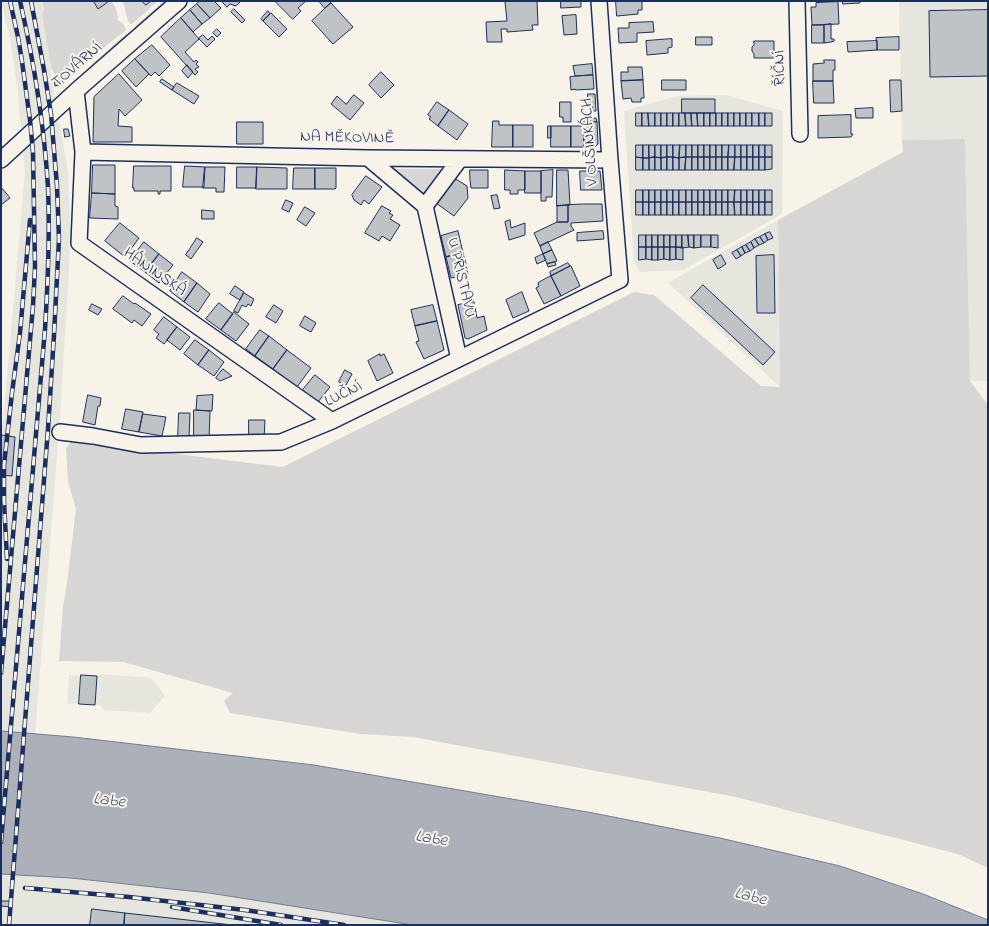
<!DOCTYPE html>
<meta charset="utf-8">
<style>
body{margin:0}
#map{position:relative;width:989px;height:926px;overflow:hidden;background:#f7f3e8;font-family:"Indie Flower",sans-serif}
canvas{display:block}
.frame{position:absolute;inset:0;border:2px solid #1b2f5e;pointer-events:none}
</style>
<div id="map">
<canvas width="989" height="926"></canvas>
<div class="frame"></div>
</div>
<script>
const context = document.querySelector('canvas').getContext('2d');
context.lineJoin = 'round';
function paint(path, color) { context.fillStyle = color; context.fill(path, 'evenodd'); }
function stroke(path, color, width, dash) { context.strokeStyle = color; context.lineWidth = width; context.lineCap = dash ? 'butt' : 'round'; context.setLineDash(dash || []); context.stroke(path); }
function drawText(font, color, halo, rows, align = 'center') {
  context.font = font + ' "Indie Flower",sans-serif'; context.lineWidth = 4; context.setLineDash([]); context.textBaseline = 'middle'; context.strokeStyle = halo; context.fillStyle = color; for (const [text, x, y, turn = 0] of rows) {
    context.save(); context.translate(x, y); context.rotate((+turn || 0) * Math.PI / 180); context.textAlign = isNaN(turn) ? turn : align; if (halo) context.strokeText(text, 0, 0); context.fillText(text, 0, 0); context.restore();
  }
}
const built = new Path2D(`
 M1,1H42L53,87L68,172L70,219L69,272L59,430L24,875L71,878L209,893L413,925H1V712L2,701L1,699V423H3L25,172L17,85L10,39Z
 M899,1H988V381H970L965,139L902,140Z
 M725,95L783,111L782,214L683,270L639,272L634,261L624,111L676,96Z
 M778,220L780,387L668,283Z
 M101,674L151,678L165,696L150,713L104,710L99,705L67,703L69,675L97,676Z`);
const green = new Path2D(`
 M42,1H93L98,9L111,1C116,7 118,13 118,20L124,25L126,30C104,47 83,65 63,84L62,77L54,78V73L51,68L42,13L44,9Z
 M123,1H142L146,5L151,1H158L132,24H130C126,17 125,8 123,1Z
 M163,2L165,3L139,26L136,27L135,26Z
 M127,33L128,36L88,71L87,69Z
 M965,139L970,381L988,405V868L958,854L736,797L413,737L360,734L230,713L224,701L233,693L123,662L59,661L63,607L67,583L76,509L68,482L66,448L72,441L283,467L634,292L654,295L761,386L780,387L778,220L903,152L902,140Z
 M392,169H448L428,196Z`);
const water = new Path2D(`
 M1,731L73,737L314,765L593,813L720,838L840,866L923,894L988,920V925H413L209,893L71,878L1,874Z`);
const building = new Path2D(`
 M95,1H107L108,2L98,9L94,2Z
 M142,1H151L146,5Z
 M200,1H214L221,8L210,18L197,4Z
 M222,1H241L236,6L230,4L227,7Z
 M275,1H306L298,8L301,11L293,19Z
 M319,1H329L331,3L325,8Z
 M517,1H537L538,25H532L533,30L507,32V29H501L502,42H487L486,22L507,21L505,2Z
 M561,1H581V7L561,8Z
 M616,1H642V10H638V14L617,16Z
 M843,1H860V3L843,4Z
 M838,2L839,24L812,25L811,7H816V3Z
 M331,3L353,27L333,44L312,21Z
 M197,4L210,18L202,24L190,10Z
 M234,9L245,20L242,23L231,12Z
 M190,10L202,24L193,32L181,18Z
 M988,10V76L930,77L929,11Z
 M268,11L270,14L263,21L261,19Z
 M271,13L287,29L279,37L263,21Z
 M576,15L577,34L564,35L562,16Z
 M181,18L199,39L185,52L194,62L196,60L198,62L196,64L199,67L195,69L198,72L195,75L161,37Z
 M653,22L654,32L637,33V42L619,43L618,28H629V23Z
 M831,24V39H834V41L831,42L824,43V25Z
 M812,25H824V43H812Z
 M217,29L221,33L217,37L213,33Z
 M203,35L208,40L212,36L215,39L207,47L199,39V38Z
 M696,37H712V45H696Z
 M899,37V50H877V43L876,38Z
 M672,39V47L668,48V53L647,55L646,41Z
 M754,41H774V58H754V54L752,51V47L754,45Z
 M877,41V50L848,52L847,42Z
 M152,45L170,65L159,76L155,72L151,76L149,74L135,59Z
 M135,59L149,74L136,87L122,71Z
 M824,60H835V70H833V81H813V64L824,63Z
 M592,64L593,75L575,76L573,66Z
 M187,65L193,72L188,78L182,71Z
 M628,67H642L643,80L621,81V72H628Z
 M381,72L394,85L381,98L369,85Z
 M119,74L142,100L125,116L119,109L118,126L132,127V142H93L94,97Z
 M593,75L594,89L575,90V89L571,90L570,77Z
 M62,77L63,84L55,86L54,78Z
 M162,79L174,87L172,90L160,82Z
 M643,80L644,98H641V102H632L631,98L623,99L621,81Z
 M662,80H686V90H662Z
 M890,80H901L902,111L891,112Z
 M813,81H833L834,103H814Z
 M177,83L199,96L194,104L172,90Z
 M588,94H595L596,111H593L591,103H588Z
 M354,95L364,103L350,120L331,104L337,96L346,104Z
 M682,99H715V113H682Z
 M437,102L449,110L438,126L429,119L431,117L428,115Z
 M560,102H571V122H563V117H560Z
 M873,108V118H856L855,109Z
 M449,110L468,124L457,140L438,126Z
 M636,113H642V126H636Z
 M642,113H648L649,126H642Z
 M648,113H655V126H649Z
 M655,113H661V126H655Z
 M661,113H667V126H661Z
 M667,113H673V126H667Z
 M673,113H679V126H673Z
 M679,113H685L686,126H679Z
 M685,113H691L692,126H686Z
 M691,113H697L698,126H692Z
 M697,113H704V126H698Z
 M704,113H710V126H704Z
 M710,113H716V126H710Z
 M716,113H722V126H716Z
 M722,113H728V126H722Z
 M728,113H734V126H728Z
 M734,113H740V126H734Z
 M740,113H746V126H740Z
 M746,113H752V126H746Z
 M752,113H759V126H752Z
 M759,113H765V126H759Z
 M765,113H772V126H765Z
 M851,115V134H853L851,137L818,138V116Z
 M586,118H596L597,122L584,123L583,121H586Z
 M493,121H499V125H513V147H492Z
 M237,122H263V144H237Z
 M597,122L598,144L595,147H584V123Z
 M513,125H533V147H513Z
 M548,126H551V138H548Z
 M551,126H571V147H551Z
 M571,126H583L584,147H571Z
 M64,129H68L70,136L65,137Z
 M636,145H643V158L636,157Z
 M643,145H649V158H643Z
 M649,145H655V157L649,158Z
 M655,145H661V158L655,157Z
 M661,145H667V157L661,158Z
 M667,145H673V157H667Z
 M673,145H680L679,158L673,157Z
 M680,145H686V157L679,158Z
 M686,145H692V157H686Z
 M692,145H698V157H692Z
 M698,145H704V157H698Z
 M704,145H710V157H704Z
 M710,145H716V157H710Z
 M716,145H722V157H716Z
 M722,145H729L728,157H722Z
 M729,145H735V157H728Z
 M735,145H741V157H735Z
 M741,145H747V157H741Z
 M747,145H753V157H747Z
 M753,145H759V157H753Z
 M759,145H765V157H759Z
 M765,145H772V157H765Z
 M636,157L643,158V170H636Z
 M655,157V170H649V158Z
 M655,157L661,158V170H655Z
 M667,157H673V170H667Z
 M667,157V170H661V158Z
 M673,157L679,158V170H673Z
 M686,157H692V170H685Z
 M686,157L685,170H679V158Z
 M692,157H698V170H692Z
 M698,157H704V170H698Z
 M704,157H710V170H704Z
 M710,157H716V170H710Z
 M716,157H722V170H716Z
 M722,157H728V170H722Z
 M728,157H735L734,170H728Z
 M735,157H741V170H734Z
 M741,157H747V170H741Z
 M747,157H753V170H747Z
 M753,157H759V170H753Z
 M759,157H765V170H759Z
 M765,157H772V169L765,170Z
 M643,158H649V170H643Z
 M93,165H115V194L92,193Z
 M134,166H171V191H160V194H158V191H134V188H133Z
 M185,166L205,167L204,187H183Z
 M205,167H225L224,192H216V188H203Z
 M237,167H257L256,188H237Z
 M257,167L287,168V189H256Z
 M294,168H315V189H293Z
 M315,168H336V188L335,189H315Z
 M470,170H488V188H471L470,180Z
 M505,170L525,171V190H518V194H510V190H505Z
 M553,170L552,197H546V201H541V171Z
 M557,170H568L570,205L557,206Z
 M525,171H541V193H525Z
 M580,171H600L602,190H581Z
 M366,176L382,187L369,204L364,200L361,205L354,200L352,195Z
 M454,178L467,186L468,198L454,216L436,203Z
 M1,187L10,198L1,205Z
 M636,190H643V202H636Z
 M643,190H649V202H643Z
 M649,190H655V202H649Z
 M655,190H661V202H655Z
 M661,190H667V202H661Z
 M667,190H673V202H667Z
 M673,190H679V202H673Z
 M679,190H686V202H679Z
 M686,190H692V202H686Z
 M692,190H698V202H692Z
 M698,190H704V202H698Z
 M704,190H710V202H704Z
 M710,190H716V202H710Z
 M716,190H722V202H716Z
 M722,190H728V202H722Z
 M728,190H735L734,202H728Z
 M735,190H741V202H734Z
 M741,190H747V202H741Z
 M747,190H753V202H747Z
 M753,190H759V202H753Z
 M759,190H765V202H759Z
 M765,190H772V202H765Z
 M92,193L115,194V206L118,207V219L90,218Z
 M497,195L500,208L494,209L491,196Z
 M286,200L293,203L289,212L282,209Z
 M636,202H643V215H636Z
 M643,202H649V215H643Z
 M649,202H655V215H649Z
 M655,202H661V215H655Z
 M661,202H667V215H661Z
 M667,202H673V215H667Z
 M673,202H679V215H673Z
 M679,202H686V215H679Z
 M686,202H692V215H686Z
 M692,202H698V215H692Z
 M698,202H704V215H698Z
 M704,202H710V215H704Z
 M710,202H716V215H710Z
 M716,202H722V215H716Z
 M722,202H728V215H722Z
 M728,202H734L735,215H728Z
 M734,202H741V215H735Z
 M741,202H747V215H741Z
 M747,202H753V215H747Z
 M753,202H759V215H753Z
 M759,202H765V215H759Z
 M765,202H772V215H765Z
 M584,204H602L603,221L571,223V226L574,230L540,246L534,233L557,222H568V205Z
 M568,205V222H557V206Z
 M382,206L391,211L389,213L393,215L390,219L400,225L390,241L382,236L379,241L365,233Z
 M305,207L315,213L306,226L297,220Z
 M202,210L214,211V219H202Z
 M510,220L511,228L525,223V235L509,240L505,222Z
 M120,223L139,238L125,257L105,241Z
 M458,231L463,253L446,257L441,236Z
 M603,231L604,239L577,241V233Z
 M770,232L773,238L768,240L765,234Z
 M765,234L768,240L764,243L760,237Z
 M639,235H646V247H639Z
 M646,235H652V247H646Z
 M652,235H658V247H652Z
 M658,235H664V247H658Z
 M664,235H670V247H664Z
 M670,235H676V247H670Z
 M676,235H682V248L676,247Z
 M682,235H688L689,247L682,248Z
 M688,235H694V248L689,247Z
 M694,235H701V247L694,248Z
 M701,235H711V247H701Z
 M711,235H718V248L711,247Z
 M760,237L764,243L759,245L755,239Z
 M197,238L203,242L191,259L186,255Z
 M755,239L759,245L754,248L751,242Z
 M144,242L159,254L145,272L130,261Z
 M548,242L552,250L543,254L540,246Z
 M751,242L754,248L750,251L746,245Z
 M746,245L750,251L745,253L742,247Z
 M639,247H646V259L639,260Z
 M646,247H652V260L646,259Z
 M652,247H658V260H652Z
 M658,247H664V259L658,260Z
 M664,247H670V260L664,259Z
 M670,247H676V259L670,260Z
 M676,247H683V260L676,259Z
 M742,247L745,253L741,256L737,250Z
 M552,250L557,261L547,264L543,254Z
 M737,250L741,256L736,259L732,253Z
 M463,253L468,274L451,278L446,257Z
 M159,254L173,265L159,283L145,272Z
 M543,254L546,260L537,264L535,258Z
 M721,255L726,264L718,269L713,260Z
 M774,255L775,313H757L756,256Z
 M555,262L556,265L548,267L547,264Z
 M568,263L570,266L551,276L550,272Z
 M571,266L580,286L561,296L551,276Z
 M182,272L197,283L184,302L170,291Z
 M551,276L561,296L544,304L536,288L539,286L538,283Z
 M197,283L210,294L198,312L184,302Z
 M703,285L775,352L763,365L691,298Z
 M235,286L244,292L240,300L230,294Z
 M522,292L529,311L513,318L506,300Z
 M244,293L254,299L251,306L248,304L246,307L242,305L238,313L234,311Z
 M123,296L134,304L135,303L151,314L142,326L134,320L132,323L113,309Z
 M474,302L477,318L484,316L487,330L468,339L465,338L458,305Z
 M219,303L233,314L221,330L206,319Z
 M92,304L102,309L98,315L89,310Z
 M274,305L283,311L276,323L266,317Z
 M433,305L437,321L415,326L411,310Z
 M234,312L249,324L236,341L221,330Z
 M305,316L316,323L311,332L300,326Z
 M164,317L177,327L164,344L156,338L159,334L154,330Z
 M437,321L444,350L424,359L416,342L419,341L415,326Z
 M177,327L190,337L180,350L167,340Z
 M260,330L269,336L255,356L246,349Z
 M269,336L287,350L273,369L255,356Z
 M195,340L209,350L198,365L184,354Z
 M209,350L224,362L214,376L198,365Z
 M287,350L311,368L297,387L273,369Z
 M380,354V356L384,354L393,373L377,381L368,361Z
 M223,369L232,376L220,381L216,378Z
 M345,370L352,374L346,385L339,382Z
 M315,375L330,387L318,402L302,391Z
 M88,395L101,398L100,406H98L95,425L83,422Z
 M213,395L212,411L196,410L197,396Z
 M126,409L143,412L139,432L122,429Z
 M194,410L210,411L209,439H194Z
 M179,413H190L189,439H178Z
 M143,414L166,417L162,436L139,432Z
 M249,420H265L264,440L249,439Z
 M1,435L15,437L12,476L1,475Z
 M81,675L97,676L95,705L79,704Z
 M1,901H12L11,907L1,906Z
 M92,909L125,913L124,925H90Z
 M125,913L232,925H124Z`);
const minor = new Path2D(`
 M797,1L800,134
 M76,91L83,152L79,243L332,421
 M83,152L368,158L610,160
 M368,158L425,206L459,359
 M1,160L76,91L179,1
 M425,206L460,159
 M60,432L93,436L141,445L281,442L332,421L620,280L610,160L599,1`);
const rail = new Path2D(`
 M7,559L4,501V465L12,393L20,333L30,220
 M1,673L33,306L35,267L33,152L30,120L22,61L18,37L10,1
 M1,842L45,329C48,281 50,234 48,187C44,124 34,62 20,1
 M25,888L129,897L245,910L344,925
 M172,907L281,925
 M9,925L48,429L54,335L59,239L57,186L51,114L44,70L31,1`);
const streetNames = [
 ["TOVÁRNÍ",78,66,-41],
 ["ŘÍČNÍ",781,68,-91],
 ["NA MĚKOVINĚ",347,139,1],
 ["V OLŠINKÁCH",591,142,-94],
 ["HÁNINSKÁ",154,273,35],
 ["U PŘÍSTAVU",460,278,77],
 ["LUČNÍ",344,395,-26]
];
const waterNames = [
 ["Labe",109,802,6],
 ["Labe",431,840,9],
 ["Labe",750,898,14]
];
paint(built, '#e6e5de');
paint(green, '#d7d6d4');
paint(water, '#acb0b9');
stroke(water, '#727c95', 1);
paint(building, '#c0c3c5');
stroke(building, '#1b2f5e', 1);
stroke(minor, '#1b2f5e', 18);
stroke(minor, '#f7f3e8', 15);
stroke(rail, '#1b2f5e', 4.5);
stroke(rail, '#f7f3e8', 3, [9]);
drawText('16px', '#1b2f5e', '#f7f3e8', streetNames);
drawText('italic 17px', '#465679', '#f7f3e8', waterNames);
</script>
